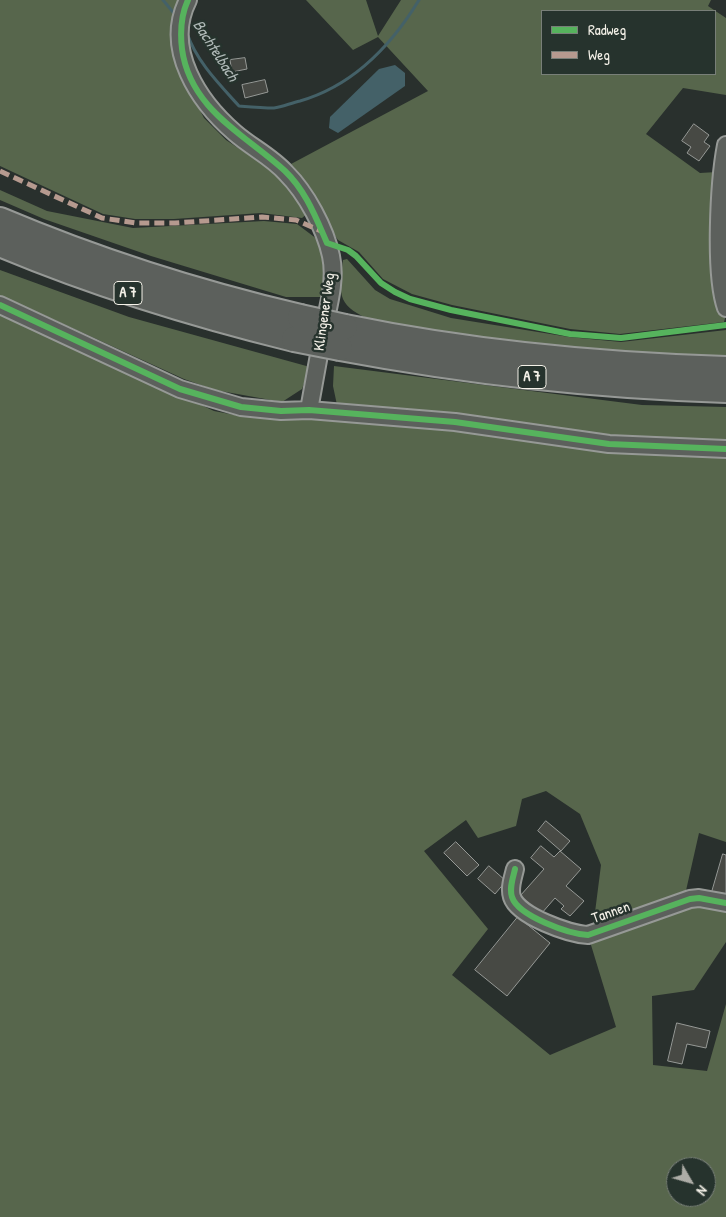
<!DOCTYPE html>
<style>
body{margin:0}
#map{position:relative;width:726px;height:1217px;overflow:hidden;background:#29302d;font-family:"Patrick Hand",sans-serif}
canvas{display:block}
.legend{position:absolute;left:541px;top:10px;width:175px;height:65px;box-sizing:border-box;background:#26332d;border:1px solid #787f78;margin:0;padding:6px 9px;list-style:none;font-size:15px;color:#f4f1e8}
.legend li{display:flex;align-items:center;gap:10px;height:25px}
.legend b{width:25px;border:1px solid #787f78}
.north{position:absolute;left:666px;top:1157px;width:50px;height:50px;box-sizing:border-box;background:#26332d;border:1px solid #787f78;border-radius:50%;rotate:128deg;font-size:14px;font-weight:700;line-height:20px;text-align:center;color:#f4f1e8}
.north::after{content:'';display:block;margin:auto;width:18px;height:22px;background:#adada7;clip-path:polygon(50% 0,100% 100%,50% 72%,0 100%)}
</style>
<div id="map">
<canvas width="726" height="1217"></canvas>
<ul class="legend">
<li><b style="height:6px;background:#56b35d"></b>Radweg</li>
<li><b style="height:6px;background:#b69a8f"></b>Weg</li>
</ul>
<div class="north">N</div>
</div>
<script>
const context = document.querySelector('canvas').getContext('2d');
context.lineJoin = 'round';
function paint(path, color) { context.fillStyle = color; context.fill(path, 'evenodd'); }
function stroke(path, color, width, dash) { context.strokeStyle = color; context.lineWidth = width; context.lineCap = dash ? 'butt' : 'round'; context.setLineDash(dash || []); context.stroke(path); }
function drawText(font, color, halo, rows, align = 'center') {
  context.font = font + ' "Patrick Hand",sans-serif'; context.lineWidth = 5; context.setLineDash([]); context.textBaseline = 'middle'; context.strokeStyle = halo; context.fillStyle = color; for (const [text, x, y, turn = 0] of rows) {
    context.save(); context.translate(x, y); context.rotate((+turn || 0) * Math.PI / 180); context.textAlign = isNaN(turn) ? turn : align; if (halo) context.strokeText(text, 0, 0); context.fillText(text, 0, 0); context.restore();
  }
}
const green = new Path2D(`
 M0,0H182L189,89L204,118L226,140L282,177L307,214L302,218L261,213L174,219H135L103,214L0,166Z
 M306,0H366L378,36L401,0H711L708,6L726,18V95L683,88L646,134L700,173L717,172L726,315L724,322L620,334L570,329L452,305L412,294L383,279L359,252L338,240L330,229L310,187L291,164L428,91L378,37L353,50ZM542,11H715V74H542Z
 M0,190L47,211L133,228L264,221L297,224L321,242L326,264L323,297H286L151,256L44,219L0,200Z
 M347,259L375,290L390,299L451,318L569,337L621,342L726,330V357L642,356L516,342L374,321C338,307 338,297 343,260Z
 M0,270L129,317L310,367L302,389L282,402L215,390L184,379L0,295Z
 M0,311L214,411L240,416L283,419L310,417L456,429L726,456V842L699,833L685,895L593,928L601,865L580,814L546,791L522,799L516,826L478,838L466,820L424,851L488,929L452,975L550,1055L616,1027L591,945L592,940L698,904L726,908V942L694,990L652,996L653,1065L707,1071L726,1004V1217H0ZM676,1167H706V1197H676Z
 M334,366L642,405L726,407V441L609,435L453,414L337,405L333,386Z`);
const water = new Path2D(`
 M395,65L405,73V86L338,133L329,128L330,117L379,69Z`);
const stream = new Path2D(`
 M163,0L177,17
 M187,33C196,61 220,85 239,106C251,107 262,108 274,108C282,107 291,103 300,101C352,86 391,46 419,0`);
const building = new Path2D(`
 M245,58L247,69L232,72L230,60Z
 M265,80L268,92L245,98L242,85Z
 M694,124L709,135L704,142L710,146L699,161L687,153L691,147L682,141Z
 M546,821L570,841L561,851L538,831Z
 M456,842L479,865L467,876L444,853Z
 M541,846L554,857L560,851L581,869L566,886L584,901L570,916L561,909L564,906L555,898L541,914L520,896L544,869L531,858Z
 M723,854L726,855V896L712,892Z
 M489,866L506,881L495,894L478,879Z
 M518,917L550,943L507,996L475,970Z
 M677,1023L710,1031L706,1048L687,1044L682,1064L668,1061Z`);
const minor = new Path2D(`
 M188,0C163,49 199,102 235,133C251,147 272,157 286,173C306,193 325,228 331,256C336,279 329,304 324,327C319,355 314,382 309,410
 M726,145C719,182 714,274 726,308
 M0,305L180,389L241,407L281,411L309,410L455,422L609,444L726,449
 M515,869C513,878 509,888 512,897C518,916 569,934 588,935L690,899L699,898L726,903`);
const highway = new Path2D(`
 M0,220C97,261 198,293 300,317
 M0,244C95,284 193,314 294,339
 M345,327C471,353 597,365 726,369
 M340,348C468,372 596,386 726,390`);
const highwayBridge = new Path2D(`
 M300,317L345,327
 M294,339L340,348`);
const quiet = new Path2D(`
 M0,171L102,218L136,223H175L262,217L296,220L321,231`);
const cycleway = new Path2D(`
 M188,0C181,15 180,32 182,49C190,109 244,134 285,171C306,191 316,218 327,243L348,250L356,256L381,283L395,292L410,299L451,310L570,334L621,338L726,325
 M0,305L180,389L241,407L281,411L309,410L455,422L609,444L726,449
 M515,869C513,878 509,888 512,897C518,916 569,934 588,935L690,899L699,898L726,903`);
const shields = [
 [128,293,28],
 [532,377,28]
];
const shieldNames = [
 ["A 7",128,293],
 ["A 7",532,377]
];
const streetNames = [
 ["Klingener Weg",325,312,-82],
 ["Tannen",611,913,-19]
];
const waterNames = [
 ["Bachtelbach",215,51,57]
];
paint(green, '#57664c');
paint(water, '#446168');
stroke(stream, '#446168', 3);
paint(building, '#474944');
stroke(building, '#969996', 1);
stroke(minor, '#969996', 20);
stroke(highway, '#969996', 28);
stroke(minor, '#5c605c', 16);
stroke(highway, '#5c605c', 24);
stroke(highwayBridge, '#969996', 28, []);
stroke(highwayBridge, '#5c605c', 24);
stroke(quiet, '#b69a8f', 5, [10, 5]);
stroke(cycleway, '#56b35d', 6);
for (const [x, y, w] of shields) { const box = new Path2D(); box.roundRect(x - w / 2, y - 11.5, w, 23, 4); context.fillStyle = '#26332d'; context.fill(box); stroke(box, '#f4f1e8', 1); }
drawText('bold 14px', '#f4f1e8', null, shieldNames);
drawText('15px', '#f4f1e8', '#26332d', streetNames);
drawText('italic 16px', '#afb9b7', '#26332d', waterNames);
</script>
